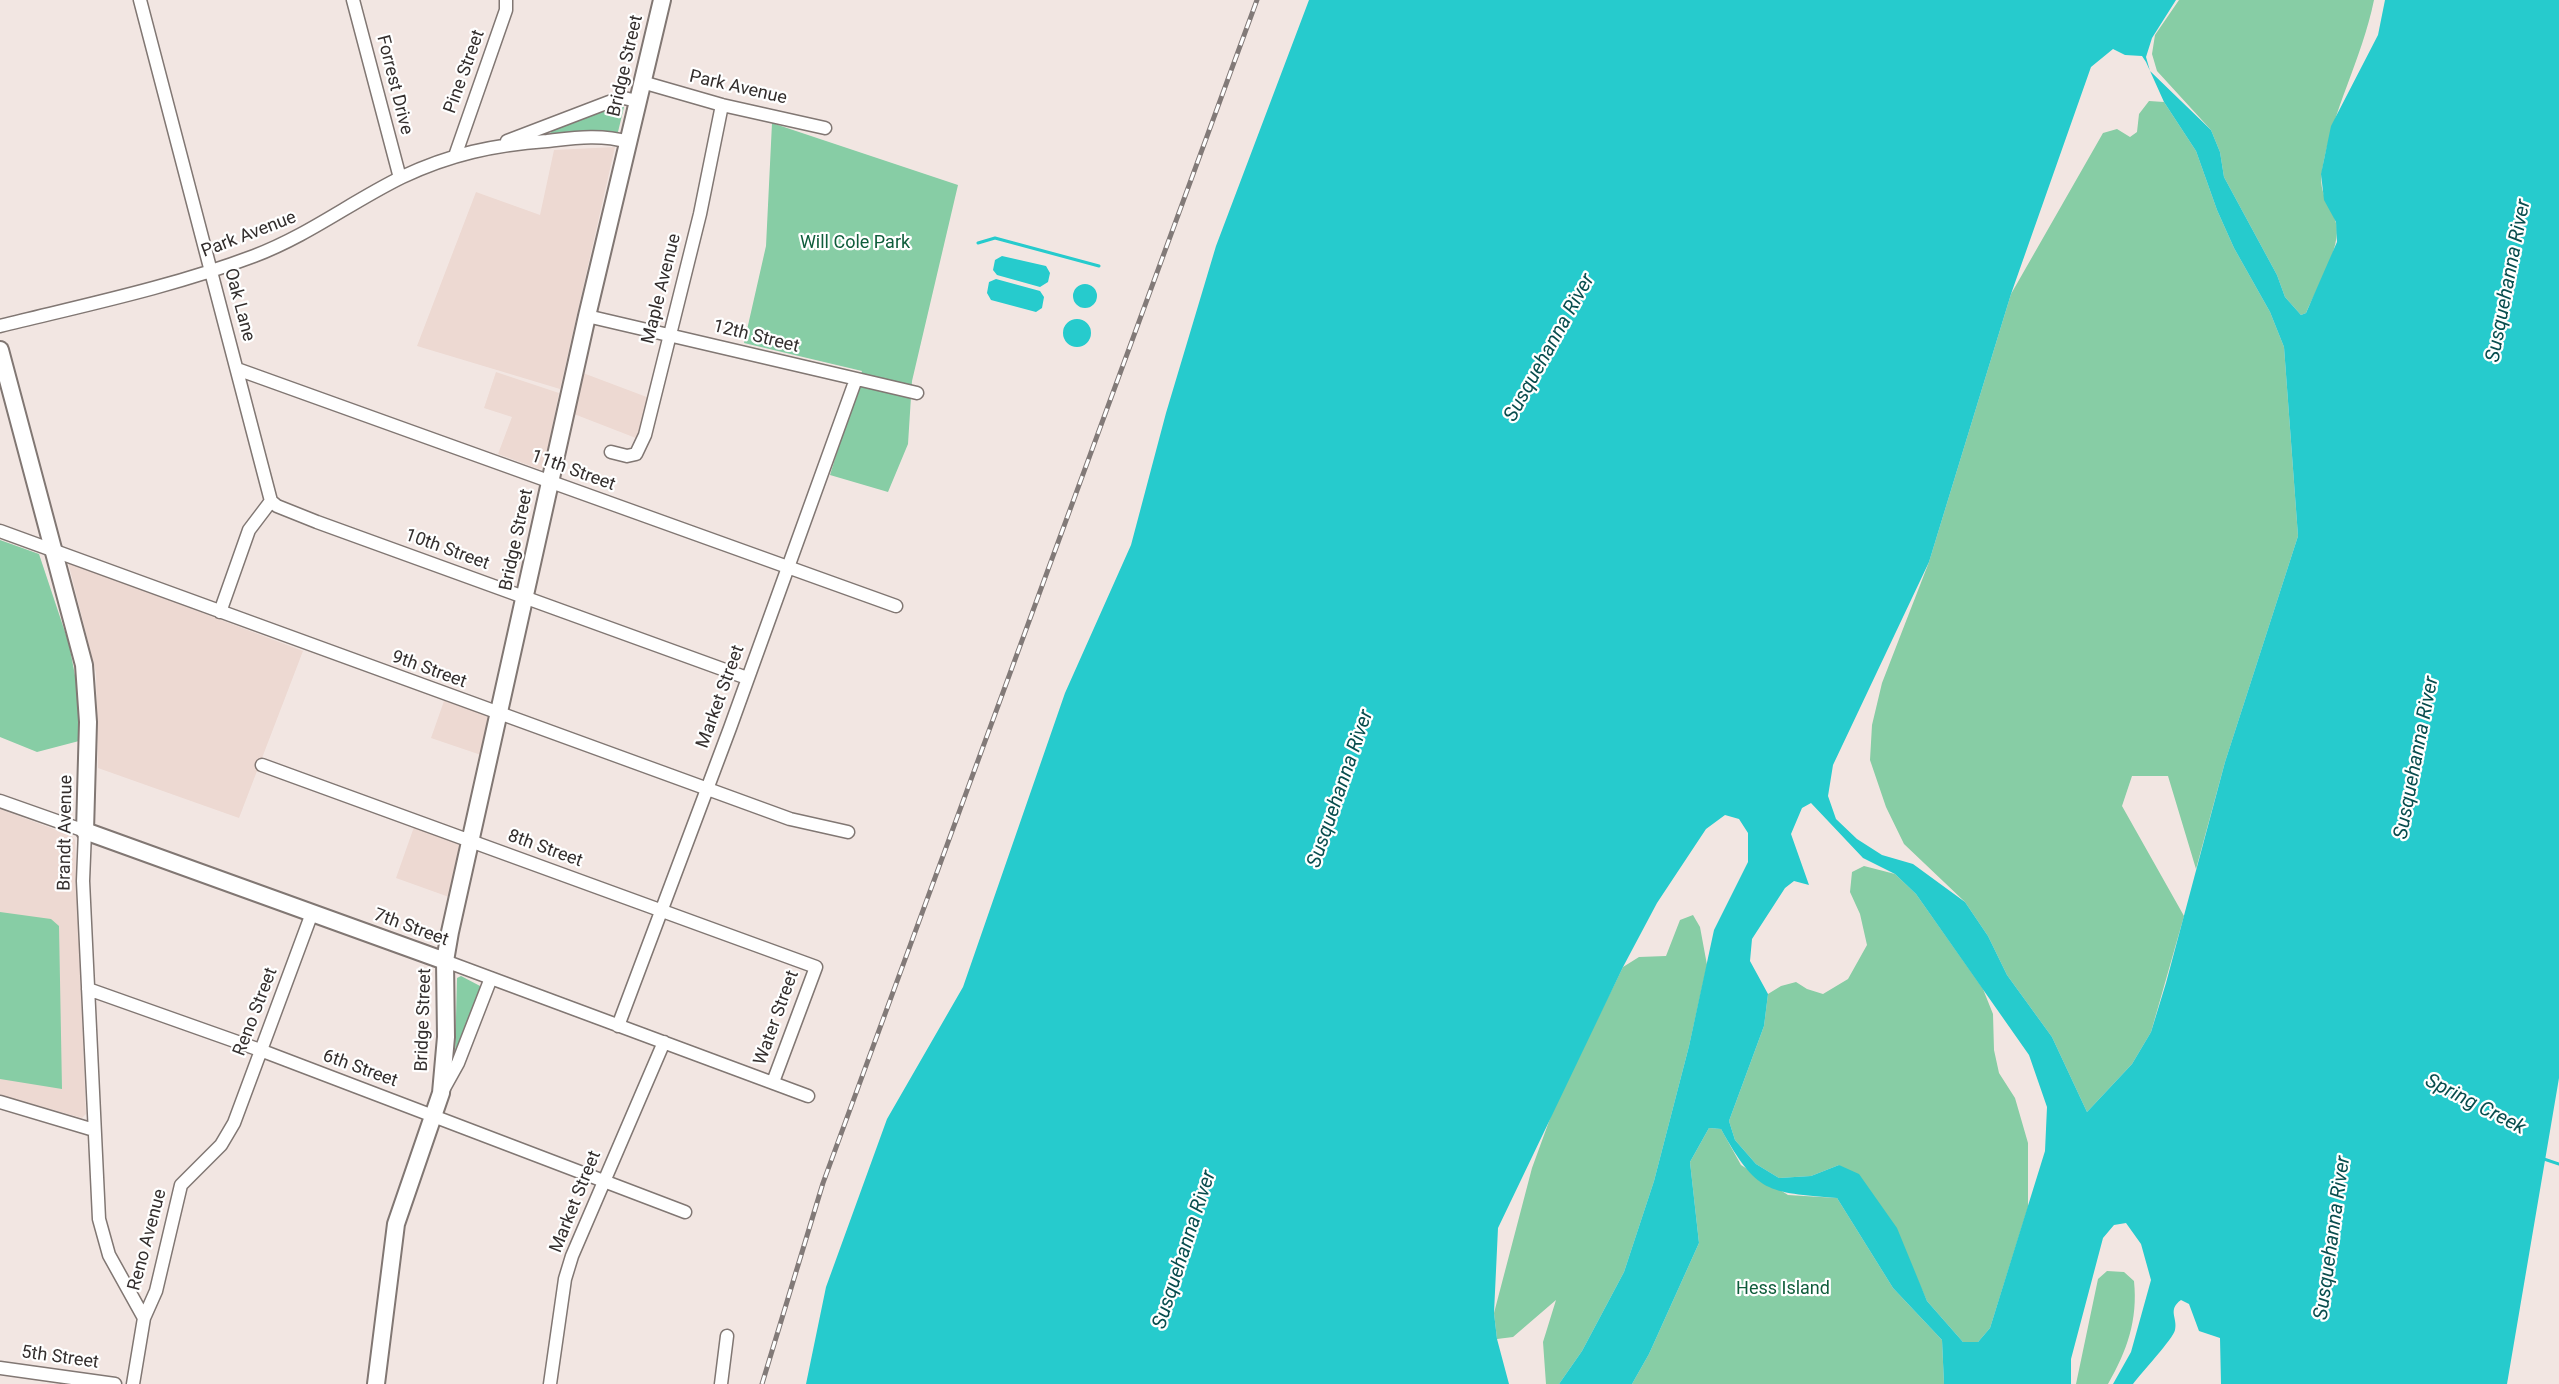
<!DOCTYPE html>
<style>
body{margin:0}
canvas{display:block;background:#f2e6e2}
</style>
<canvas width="2559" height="1384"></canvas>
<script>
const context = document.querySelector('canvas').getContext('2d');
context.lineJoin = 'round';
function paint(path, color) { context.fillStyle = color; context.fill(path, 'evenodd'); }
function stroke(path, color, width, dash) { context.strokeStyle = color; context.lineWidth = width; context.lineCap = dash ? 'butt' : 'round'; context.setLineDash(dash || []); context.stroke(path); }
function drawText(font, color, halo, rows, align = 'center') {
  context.font = font + ' Roboto,sans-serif'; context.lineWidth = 4.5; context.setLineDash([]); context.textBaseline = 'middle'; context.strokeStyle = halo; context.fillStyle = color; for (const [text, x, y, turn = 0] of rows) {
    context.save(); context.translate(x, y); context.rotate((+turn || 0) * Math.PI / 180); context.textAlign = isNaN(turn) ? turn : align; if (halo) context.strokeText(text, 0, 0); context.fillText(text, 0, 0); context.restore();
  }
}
const built = new Path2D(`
 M615,147L560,389L417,346L476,192L540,215L554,150Z
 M496,372L559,393L544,467L539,469L498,454L512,417L484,408Z
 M583,373L652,399L641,440L574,414Z
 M68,562L303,651L239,818L98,768L96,673Z
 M444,701L486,715L489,720L481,755L431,738Z
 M0,809L70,835L75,840L86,1114L82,1118L0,1095Z
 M414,827L457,842L461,847L449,897L396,878Z`);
const green = new Path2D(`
 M2179,0H2374C2362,59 2332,111 2322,171C2318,195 2331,204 2336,223C2342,248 2316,289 2306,313L2301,315L2285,297L2277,275L2224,177L2220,152L2211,130L2157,71L2152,54L2155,35Z
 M2149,101L2164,102L2196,151L2217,210L2234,248L2270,312L2284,347L2298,536L2225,762L2196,869L2168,776H2132L2122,806L2184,916L2151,1032L2132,1064L2087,1112L2052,1037L2007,975L1988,936L1965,902L1904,844L1886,807L1870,760L1872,725L1882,683L1929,562L2011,294L2103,133L2117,129L2130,137L2137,132L2139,114Z
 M619,105L624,107L618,132L554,135L550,132L552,127Z
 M772,123L958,185L912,381L908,444L888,492L830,475L862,371L744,343L766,246Z
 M0,540L39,554L69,644L78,691L79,741L37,752L0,737Z
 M1864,866L1895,874L1916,894L1983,989L1993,1014L1994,1050L1999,1073L2015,1098L2028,1143V1207L1990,1328L1978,1342H1963L1927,1301L1914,1272L1839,1165L1811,1176L1779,1178L1756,1164L1735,1140L1729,1121L1764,1026L1768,994L1781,986L1796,982L1807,989L1823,994L1848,979L1867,945L1860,914L1850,892L1852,872Z
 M0,912L51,919L59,926L62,1089L0,1079Z
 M1693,915L1700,927L1707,965L1689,1046L1654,1181L1624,1272L1582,1351L1559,1384H1546L1543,1342L1556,1300L1513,1337L1497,1339L1494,1313L1532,1168L1555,1105L1623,967L1639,957L1666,956L1680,920Z
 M461,976L482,987L455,1058L457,978Z
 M1709,1128L1721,1129L1741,1165L1788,1195L1837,1198L1893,1288L1942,1340L1944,1384H1632L1649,1354L1699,1243L1690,1162Z
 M2107,1271L2124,1272L2134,1281C2138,1320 2127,1351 2108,1384H2076L2098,1279Z`);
const water = new Path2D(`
 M1309,0H2176L2152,38L2146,57L2150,71L2211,130L2220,152L2224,177L2277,275L2285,297L2301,315L2306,313L2337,242L2336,222L2324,200L2321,174L2331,126L2378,35L2385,0H2559V1078L2507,1384H2221L2220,1338L2199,1331L2189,1304L2181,1300C2167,1310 2178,1318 2175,1330C2173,1339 2141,1373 2133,1384H2113L2131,1352L2151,1280L2141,1244L2126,1223L2114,1225L2103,1238L2071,1359V1384H1944L1942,1340L1893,1288L1837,1198C1767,1192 1757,1194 1721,1129L1709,1128L1690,1162L1699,1243L1649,1354L1632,1384H1559L1582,1351L1624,1272L1654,1181L1689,1046L1714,930L1748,862V833L1739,819L1725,815L1706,829L1657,903L1623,967L1498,1228L1494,1313L1497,1339L1509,1384H806L826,1287L887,1119L963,987L1065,693L1131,545L1166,413L1216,246ZM2113,49L2125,55L2142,56L2146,62L2164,102L2196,151L2217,210L2234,248L2270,312L2284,347L2298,536L2225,762L2166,983L2151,1032L2132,1064L2087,1112L2052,1037L2007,975L1988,936L1965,902L1913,864L1882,855L1857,839L1836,819L1828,796L1833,765L1929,562L2011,294L2091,67ZM1811,803L1863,858L1895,874L1916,894L2029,1055L2047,1107L2045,1151L1990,1328L1978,1342H1963L1927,1301L1897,1228L1859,1174L1839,1165L1811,1176L1779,1178L1756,1164L1735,1140L1729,1121L1764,1026L1768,994L1750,961L1752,939L1785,888L1794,881L1809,885L1791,834L1802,808Z
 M1002,256L1046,266L1050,273L1048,282L1040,287L997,275L993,270L995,260Z
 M996,279L1040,291L1044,297L1042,308L1036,312L991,300L987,293L989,282Z
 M1073 296a12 12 0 1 1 24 0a12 12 0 1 1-24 0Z
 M1063 333a14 14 0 1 1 28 0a14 14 0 1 1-28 0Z`);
const stream = new Path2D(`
 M978,243L995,238L1099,266
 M2541,1158L2559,1164`);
const minor = new Path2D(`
 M140,0L271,501L249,530L220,612
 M353,0L400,178
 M642,82L722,105L825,128
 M507,141L609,102L624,98L637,101
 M455,156L506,10V0
 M587,316L917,393
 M0,326C85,305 172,287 254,256C309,235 351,202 402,177C451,154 493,145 547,141C574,138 601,134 628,142
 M237,369L896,606
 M611,452L627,456L636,454L645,435L700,214L722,105
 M271,501L277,506L317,522L747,678
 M0,531L790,819L848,832
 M262,765L816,967L773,1082
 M0,801L85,831L83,881L99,1219L109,1255L144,1318
 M445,961L808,1096
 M88,989L260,1050L685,1212
 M618,1026L730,728L856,379
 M443,1090L458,1063L491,978
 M0,1102L94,1130
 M0,1368L115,1384
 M133,1384L144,1318L156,1291L181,1185L221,1145L234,1123L312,913
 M550,1384L565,1279L572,1256L664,1042
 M721,1384L727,1336`);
const major = new Path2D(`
 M0,350L84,665L88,722L85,831L445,961
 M376,1384L396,1224L441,1093L446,1037L445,961L450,932L587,316L662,0`);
const rail = new Path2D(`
 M762,1384L823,1183L1257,0`);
const streetNames = [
 ["Bridge Street",626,66,-77],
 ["Pine Street",465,72,-70],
 ["Forrest Drive",394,85,76],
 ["Park Avenue",738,88,13],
 ["Park Avenue",249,235,-21],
 ["Maple Avenue",662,289,-76],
 ["Oak Lane",239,305,75],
 ["12th Street",756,337,14],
 ["11th Street",573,471,20],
 ["Bridge Street",517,540,-78],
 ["10th Street",447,550,20],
 ["9th Street",429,670,20],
 ["Market Street",721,697,-70],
 ["Brandt Avenue",66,833,-89],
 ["8th Street",545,849,20],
 ["7th Street",411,928,20],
 ["Reno Street",256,1012,-69],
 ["Water Street",777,1018,-70],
 ["Bridge Street",424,1020,-88],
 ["6th Street",360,1069,20],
 ["Market Street",576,1202,-68],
 ["Reno Avenue",148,1240,-75],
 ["5th Street",60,1358,8]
];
const parkNames = [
 ["Will Cole Park",855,243],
 ["Hess Island",1783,1289]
];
const waterNames = [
 ["Susquehanna River",2509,281,-79],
 ["Susquehanna River",1550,348,-61],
 ["Susquehanna River",2417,758,-79],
 ["Susquehanna River",1341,789,-71],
 ["Spring Creek",2475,1105,27],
 ["Susquehanna River",2333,1238,-82],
 ["Susquehanna River",1185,1250,-72]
];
paint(built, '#edd9d2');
paint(green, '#87cda5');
paint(water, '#26cbcd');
stroke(stream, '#26cbcd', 3);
stroke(minor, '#817773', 15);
stroke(major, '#817773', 20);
stroke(minor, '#fff', 12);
stroke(major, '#fff', 16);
stroke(rail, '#827a78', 5);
stroke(rail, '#fff', 3, [9]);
drawText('18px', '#332e2d', '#fff', streetNames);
drawText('18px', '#0f5d3b', '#fff', parkNames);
drawText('italic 20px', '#084d4e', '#fff', waterNames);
</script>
